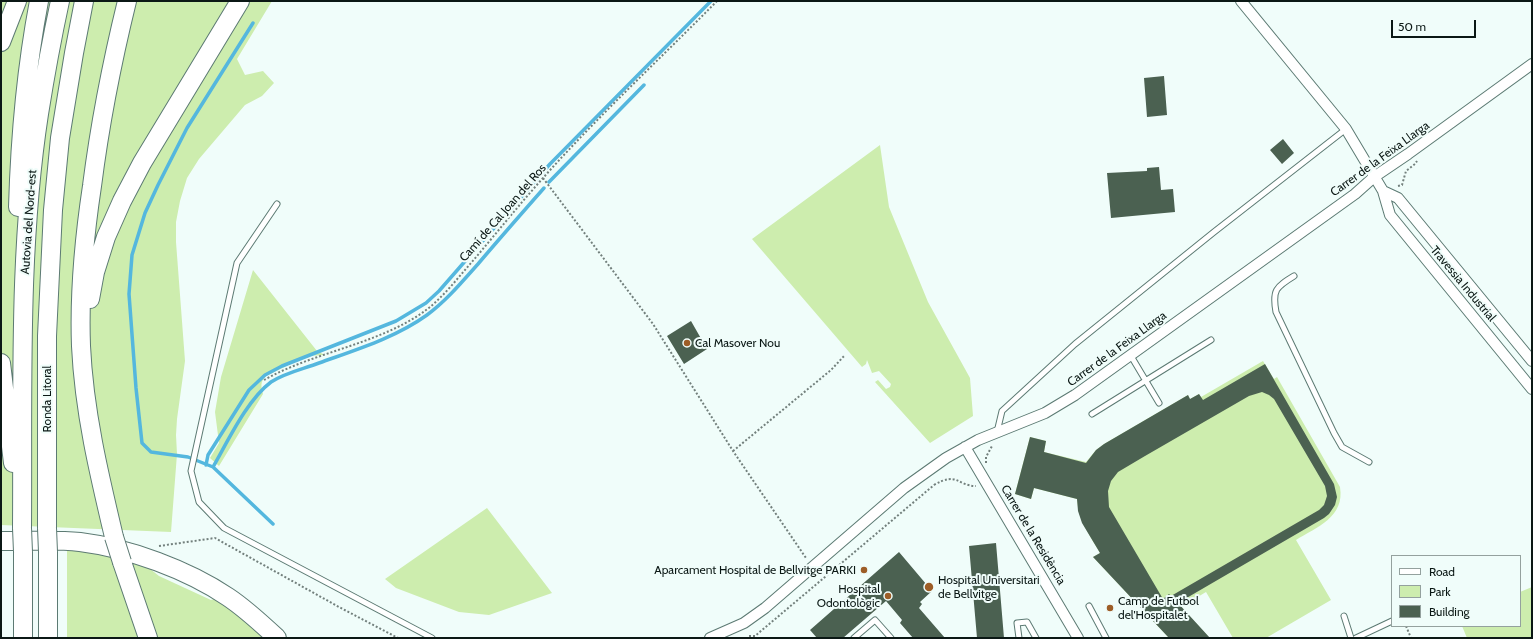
<!DOCTYPE html>
<meta charset="utf-8">
<style>
body{margin:0}
#map{position:relative;width:1533px;height:639px;overflow:hidden;background:#f0fdfa;font-family:Cabin,sans-serif}
canvas{display:block}
.frame{position:absolute;inset:0;border:2px solid #0b1815;pointer-events:none}
.legend{position:absolute;left:1391px;top:555px;width:130px;height:72px;box-sizing:border-box;background:#f0fdfa;border:1px solid #94a19e;margin:0;padding:5px 7px;list-style:none;font-size:12px;color:#0b1815}
.legend li{display:flex;align-items:center;gap:8px;height:20px}
.legend b{width:20px;border:1px solid #94a19e}
.scale{position:absolute;left:1391px;top:20px;width:85px;height:18px;box-sizing:border-box;border:2px solid #0b1815;border-top:0;padding-left:5px;font-size:12px;line-height:14px;white-space:nowrap;color:#0b1815;-webkit-text-stroke:3px #f0fdfa;paint-order:stroke}
</style>
<div id="map">
<canvas width="1533" height="639"></canvas>
<div class="frame"></div>
<ul class="legend">
<li><b style="height:5px;background:#fff"></b>Road</li>
<li><b style="height:11px;background:#cdedae"></b>Park</li>
<li><b style="height:11px;background:#4b6151"></b>Building</li>
</ul>
<div class="scale">50 m</div>
</div>
<script>
const context = document.querySelector('canvas').getContext('2d');
context.lineJoin = 'round';
function paint(path, color) { context.fillStyle = color; context.fill(path, 'evenodd'); }
function stroke(path, color, width, dash) { context.strokeStyle = color; context.lineWidth = width; context.lineCap = dash ? 'butt' : 'round'; context.setLineDash(dash || []); context.stroke(path); }
function drawText(font, color, halo, rows, align = 'center') {
  context.font = font + ' Cabin,sans-serif'; context.lineWidth = 4; context.setLineDash([]); context.textBaseline = 'middle'; context.strokeStyle = halo; context.fillStyle = color; for (const [text, x, y, turn = 0] of rows) {
    context.save(); context.translate(x, y); context.rotate((+turn || 0) * Math.PI / 180); context.textAlign = isNaN(turn) ? turn : align; if (halo) context.strokeText(text, 0, 0); context.fillText(text, 0, 0); context.restore();
  }
}
const green = new Path2D(`
 M1,1H272L237,59L245,75L263,71L274,83L262,96L245,105L199,159L187,178L180,201L176,222V242L185,361L177,419L176,435L177,454L171,532L1,525Z
 M880,145L889,207L928,302L970,378L973,416L930,443L875,382L878,380L886,389L890,387L891,384L879,371L872,373L867,360L866,364L862,367L752,239Z
 M253,270L317,351L325,355L307,356L266,376C260,382 261,386 263,394L219,466L210,458L219,443L215,412L221,377Z
 M1263,361L1274,379L1277,377L1340,487C1345,517 1317,527 1296,540L1331,600L1266,638H1233L1206,592L1181,607L1207,635L1204,638H1169L1093,557L1100,553C1090,536 1078,519 1077,499L1034,488L1031,499L1015,494L1030,437L1046,441L1044,452L1086,462L1096,450L1104,444L1188,395L1190,399L1199,394L1201,397Z
 M487,508L552,593L489,615L459,612L396,588L385,579Z
 M67,550H78L113,556L141,638H67Z
 M130,561L149,568L159,576L211,600L214,599C233,609 248,624 264,638H156Z
 M1532,587V638H1467L1462,626H1520V592Z`);
const stream = new Path2D(`
 M253,23L187,128L158,185L145,213L132,255L129,294L136,388L142,443L151,452L188,457L213,467L273,524
 M549,182L644,85
 M206,465L208,455L249,390L265,375L282,366L396,321L426,303L439,291L550,164L711,1
 M213,467C228,441 247,400 271,382C284,373 303,369 319,363C355,350 395,338 427,315C446,301 462,282 478,264C500,238 522,213 544,188`);
const building = new Path2D(`
 M1164,76L1167,115L1147,117L1144,78Z
 M1283,139L1294,153L1282,164L1270,150Z
 M1159,167L1161,190L1173,189L1175,212L1111,218L1107,173L1147,171V168Z
 M691,321L707,349L684,364L667,336Z
 M1265,364L1334,484L1337,497L1335,505L1329,514L1324,518L1178,603L1210,638H1169L1093,557L1100,553L1082,523L1078,511L1077,499L1034,488L1031,499L1015,494L1030,437L1046,441L1044,452L1086,463L1096,450L1104,444L1188,395L1190,399L1199,394L1203,400ZM1262,392L1269,395L1274,399L1325,486L1327,496L1324,505L1319,510L1171,596L1169,594L1163,599L1109,507L1108,491L1111,481L1118,472L1145,456L1249,396Z
 M996,543L1004,638H977L969,546Z
 M899,552L932,591L920,602L922,604L919,608L945,638H913L900,623L902,620L886,601L843,638H817L810,630Z`);
const path = new Path2D(`
 M543,178L653,324L733,451L806,558
 M1398,186L1402,185L1406,171L1415,164L1417,161
 M264,380C314,352 375,345 422,313C441,300 456,280 471,263C495,235 518,206 543,178C598,116 659,60 717,1
 M733,451L831,370L845,355
 M986,463V457L992,446
 M159,546L215,538L339,607L398,638
 M1406,626L1411,638
 M749,636H755L934,485C958,471 957,486 976,486`);
const lane = new Path2D(`
 M277,204L237,263L191,471L199,502L224,528L432,638
 M1294,276C1276,287 1272,290 1276,312L1334,433L1342,447L1369,462
 M1131,356L1159,403
 M1092,414L1211,340
 M997,432L1002,411L1075,344L1214,232L1346,129
 M1089,606L1106,638
 M1344,616L1351,638
 M854,638L875,620L891,638
 M1019,638L1017,623L1027,622L1036,638
 M1356,638L1392,621`);
const street = new Path2D(`
 M1241,1L1346,129L1383,191L1390,215L1532,389
 M1383,191L1398,198L1532,361
 M965,447L1078,638
 M710,638L744,623L765,608L904,488L946,458L978,440L1045,413L1075,395L1355,194L1374,177L1408,154L1532,64`);
const highway = new Path2D(`
 M1,42L17,1
 M18,207C20,138 26,69 39,1
 M90,299L95,272L106,237L122,201L142,163L240,1
 M1,363L13,463
 M22,528C23,390 18,250 39,114C45,76 52,38 60,1
 M47,528V336L53,210L60,138L74,53L84,1
 M114,537C99,474 84,411 81,346C79,292 84,239 92,186C100,123 112,62 127,1
 M1,541C27,541 55,539 80,542C129,548 188,570 228,597C246,609 262,624 277,638
 M23,552V638
 M48,552V638
 M122,562L148,638`);
const highwayBridge = new Path2D(`
 M22,528L23,552
 M47,528L48,552
 M114,537L122,562`);
const markers = [
 [687,343,4,"#9d5d27"],
 [864,570,4,"#9d5d27"],
 [929,587,5,"#9d5d27"],
 [888,596,4,"#9d5d27"],
 [1110,608,4,"#9d5d27"]
];
const streetNames = [
 ["Carrer de la Feixa Llarga",1380,159,-36],
 ["Camí de Cal Joan del Ros",503,213,-49],
 ["Autovia del Nord-est",29,222,-86],
 ["Travessia Industrial",1463,284,50],
 ["Carrer de la Feixa Llarga",1117,349,-36],
 ["Ronda Litoral",47,399,-90],
 ["Carrer de la Residència",1033,535,59]
];
const poiNames = [
 ["Cal Masover Nou",695,343],
 ["Aparcament Hospital de Bellvitge PARKI",856,570,"right"],
 ["Hospital Universitari",938,580],
 ["de Bellvitge",938,594],
 ["Hospital",880,589,"right"],
 ["Odontològic",880,603,"right"],
 ["Camp de Futbol",1118,601],
 ["del'Hospitalet",1118,615]
];
paint(green, '#cdedae');
stroke(stream, '#54b7de', 3.5);
paint(building, '#4b6151');
stroke(lane, '#5c7a73', 7);
stroke(street, '#5c7a73', 12);
stroke(highway, '#5c7a73', 20);
stroke(path, '#73807d', 2, [2, 2]);
stroke(lane, '#fff', 5);
stroke(street, '#fff', 10);
stroke(highway, '#fff', 18);
stroke(highwayBridge, '#5c7a73', 20, []);
stroke(highwayBridge, '#fff', 18);
for (const [x, y, r, color] of markers) { const dot = new Path2D(); dot.arc(x, y, r, 0, 2 * Math.PI); context.fillStyle = color; context.fill(dot); stroke(dot, '#f0fdfa', 1.5); }
drawText('12px', '#0b1815', '#f0fdfa', streetNames);
drawText('12px', '#0b1815', '#f0fdfa', poiNames, 'left');
</script>
